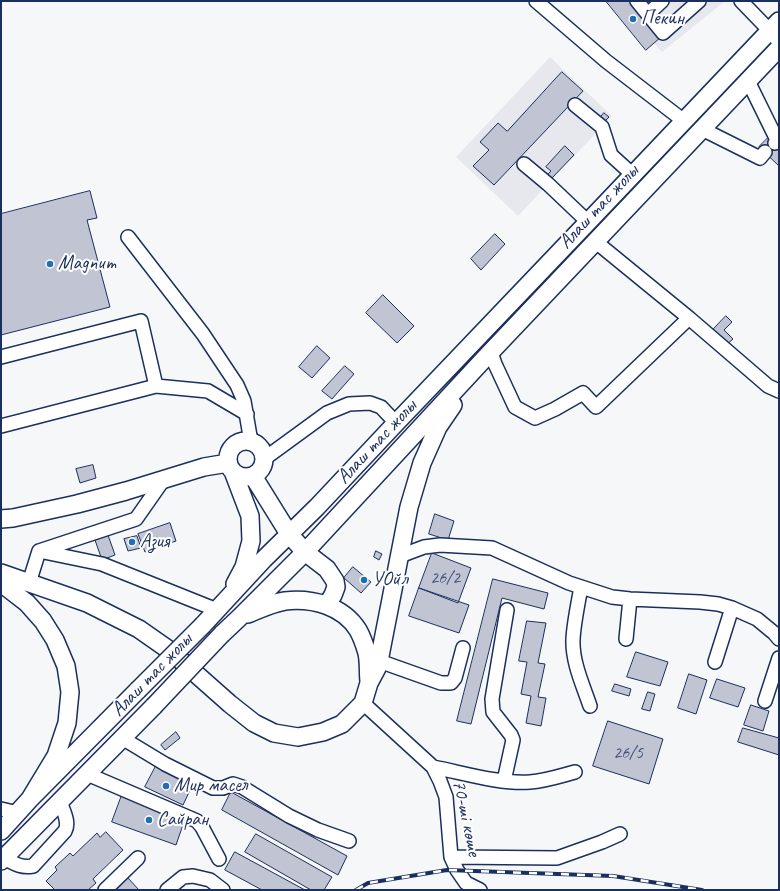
<!DOCTYPE html>
<meta charset="utf-8">
<style>
body{margin:0}
#map{position:relative;width:780px;height:891px;overflow:hidden;background:#f6f7f9;font-family:Caveat,sans-serif}
canvas{display:block}
.frame{position:absolute;inset:0;border:2px solid #1b2f5e;pointer-events:none}
</style>
<div id="map">
<canvas width="780" height="891"></canvas>
<div class="frame"></div>
</div>
<script>
const context = document.querySelector('canvas').getContext('2d');
context.lineJoin = 'round';
function paint(path, color) { context.fillStyle = color; context.fill(path, 'evenodd'); }
function stroke(path, color, width, dash) { context.strokeStyle = color; context.lineWidth = width; context.lineCap = dash ? 'butt' : 'round'; context.setLineDash(dash || []); context.stroke(path); }
function drawText(font, color, halo, rows, align = 'center') {
  context.font = font + ' Caveat,sans-serif'; context.lineWidth = 4; context.setLineDash([]); context.textBaseline = 'middle'; context.strokeStyle = halo; context.fillStyle = color; for (const [text, x, y, turn = 0] of rows) {
    context.save(); context.translate(x, y); context.rotate((+turn || 0) * Math.PI / 180); context.textAlign = isNaN(turn) ? turn : align; if (halo) context.strokeText(text, 0, 0); context.fillText(text, 0, 0); context.restore();
  }
}
const built = new Path2D(`
 M617,1H725L662,52Z
 M550,57L612,116L518,216L456,157Z`);
const building = new Path2D(`
 M606,1H631L661,37L646,50Z
 M562,72L583,91L494,185L473,166L489,150L480,142L498,123L507,131Z
 M604,113L609,117L604,122L600,118Z
 M769,137L779,147V166L759,147Z
 M565,146L574,155L551,179L547,175L551,171L546,167Z
 M90,191L97,218L87,220L110,307L1,335V214Z
 M495,234L505,244L481,270L471,259Z
 M383,295L414,326L397,343L366,313Z
 M726,316L732,322L724,330L733,339L724,347L710,333Z
 M317,346L330,358L312,378L299,367Z
 M345,366L354,374L332,399L322,391Z
 M93,465L96,478L80,483L76,469Z
 M435,514L454,521L448,540L429,534Z
 M170,523L176,541L145,552L138,534Z
 M108,535L115,555L102,560L95,540Z
 M137,536L141,548L128,551L124,539Z
 M376,551L382,554L379,560L374,557Z
 M432,553L471,568L458,603L419,588Z
 M353,567L371,582L361,593L344,578Z
 M493,579L548,593L544,609L502,598L471,724L457,721Z
 M419,588L469,605L459,633L409,616Z
 M527,621L546,623L538,663L545,664L538,697L546,698L541,726L526,723L531,696L521,694L527,662L519,661Z
 M636,652L668,662L660,686L627,677Z
 M689,674L707,680L696,714L678,708Z
 M717,679L745,688L738,707L710,698Z
 M615,684L631,689L629,696L612,691Z
 M648,692L655,694L650,711L642,709Z
 M751,705L769,711L763,731L744,725Z
 M608,721L663,739L649,784L593,766Z
 M743,728L779,738V755L738,742Z
 M176,732L180,738L165,750L161,745Z
 M156,766L193,784L183,805L145,787Z
 M231,792L347,856L338,875L222,810Z
 M122,795L185,819L176,845L112,822Z
 M106,832L123,850L93,879L96,883L88,890H55L46,881L57,870L55,867L70,853L73,856L97,833L100,837Z
 M256,834L332,877L324,890H311L245,852Z
 M235,852L305,890H262L225,870Z
 M128,878L139,890H116Z`);
const minor = new Path2D(`
 M536,1L606,61L684,121
 M637,1L663,33L699,1
 M741,1L770,31L779,42
 M648,14L662,1
 M748,81L777,140L775,143
 M575,105L602,127L611,155L633,175
 M702,129L760,158L765,152
 M524,164L548,184L588,222
 M128,237L203,334L237,385L244,401L251,442
 M689,318L768,386L779,391
 M491,352L495,364L515,407L535,418L555,409L583,393L596,407L689,318L596,242
 M1,357L141,321L156,386
 M1,426L156,386L208,391L247,414
 M264,459L327,413L349,404L370,403L381,407L396,423
 M39,551L136,519L164,479
 M400,556L424,547L440,545L492,548L569,583L612,597L630,599L700,602L718,604L732,608L757,619L774,633L779,639
 M29,583L39,551L102,564L217,610
 M581,587C578,604 574,622 573,639C572,662 583,685 590,706
 M626,639L630,599
 M379,661L441,683H451L455,678L463,648
 M715,662L732,608
 M765,701L779,658
 M363,703L433,767L440,781L446,797L451,857L457,870L466,883L480,890
 M122,738L165,764L213,788H223L233,784L242,787L289,816L318,830L349,841
 M433,767C464,773 499,784 530,782C545,781 560,776 575,772
 M87,774L197,821L202,827L219,859
 M504,781L513,740L511,735L493,712L492,699L507,610
 M1,809L18,813
 M451,857L557,858L602,842L620,834
 M4,858C15,864 21,868 33,866L65,831C70,822 63,811 60,801
 M105,890L138,858
 M167,890L183,877L193,876L210,880L223,890`);
const major = new Path2D(`
 M228 459a18 18 0 1 1 36 0a18 18 0 1 1-36 0Z
 M234,474L250,516L251,541L244,567L235,584
 M253,476L289,534L305,552L327,569L335,581L336,587L333,595L327,605
 M1,519L13,518L77,504L126,491L204,467L228,463
 M1,573L87,603L139,629L169,650L230,704L254,723L274,733L298,737L323,732L342,724L363,703L369,683L377,668L379,661L409,507L422,463L438,427L453,405
 M1,583L27,603L43,621L55,640L66,666L70,692L67,723L56,756L30,799
 M248,614C260,609 272,603 285,601C313,598 343,606 358,630C362,637 365,646 367,653C369,662 368,672 369,681
 M203,625L264,559L317,507L396,423L588,222L779,21
 M222,634L239,618L305,552L485,358L779,48
 M1,831L30,799L138,690
 M1,861L154,706`);
const rail = new Path2D(`
 M356,890L368,883L447,870L613,876L702,890`);
const majorBridge = new Path2D(`
 M138,690L203,625
 M154,706L222,634`);
const markers = [
 [633,19,4,"#1f6fb2"],
 [50,264,4,"#1f6fb2"],
 [132,542,4,"#1f6fb2"],
 [364,580,4,"#1f6fb2"],
 [166,786,4,"#1f6fb2"],
 [149,820,4,"#1f6fb2"]
];
const numberNames = [
 ["26/2",445,578],
 ["26/5",628,753]
];
const poiNames = [
 ["Пекин",641,19],
 ["Magnum",58,264],
 ["Азия",140,542],
 ["УОйл",372,580],
 ["Мир масел",174,786],
 ["Сайран",157,820]
];
const streetNames = [
 ["Алаш тас жолы",599,207,-47],
 ["Алаш тас жолы",377,442,-47],
 ["Алаш тас жолы",152,675,-46],
 ["70-ші көше",466,818,78]
];
paint(built, '#e6e8ee');
paint(building, '#c0c4d3');
stroke(building, '#1b2f5e', 1);
stroke(minor, '#1b2f5e', 16);
stroke(major, '#1b2f5e', 20);
stroke(minor, '#fff', 13);
stroke(major, '#fff', 17);
stroke(rail, '#1b2f5e', 4);
stroke(rail, '#fff', 2.5, [8]);
stroke(majorBridge, '#1b2f5e', 20, []);
stroke(majorBridge, '#fff', 17);
for (const [x, y, r, color] of markers) { const dot = new Path2D(); dot.arc(x, y, r, 0, 2 * Math.PI); context.fillStyle = color; context.fill(dot); stroke(dot, '#fff', 1.5); }
drawText('18px', '#44547b', null, numberNames);
drawText('20px', '#1b2f5e', '#fff', poiNames, 'left');
drawText('20px', '#1b2f5e', '#fff', streetNames);
</script>
